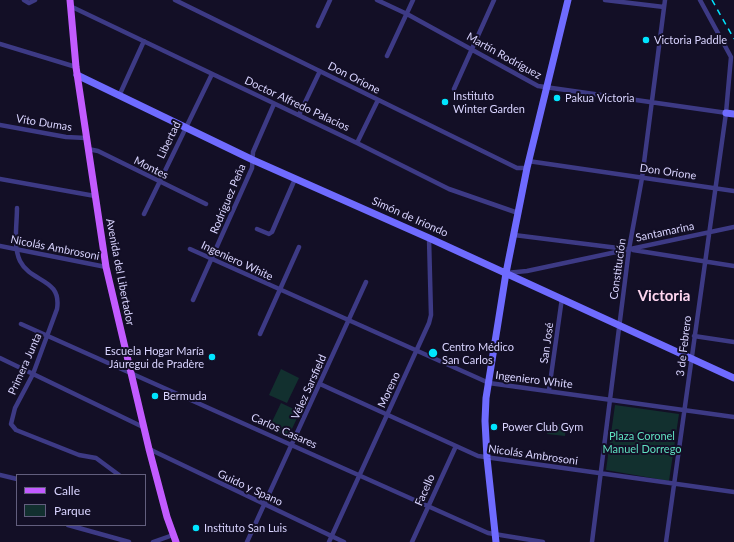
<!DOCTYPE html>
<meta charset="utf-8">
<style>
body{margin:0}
#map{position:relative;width:734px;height:542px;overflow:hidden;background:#130f26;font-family:Lato,sans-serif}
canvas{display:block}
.legend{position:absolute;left:16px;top:474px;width:130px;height:52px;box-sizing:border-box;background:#130f26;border:1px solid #625e7d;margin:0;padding:5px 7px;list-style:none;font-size:12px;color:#d9d4ff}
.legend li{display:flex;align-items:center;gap:8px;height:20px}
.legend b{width:20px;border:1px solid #625e7d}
</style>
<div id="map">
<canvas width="734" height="542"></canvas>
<ul class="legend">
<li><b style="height:5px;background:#c25bff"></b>Calle</li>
<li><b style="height:11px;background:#12302f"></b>Parque</li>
</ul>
</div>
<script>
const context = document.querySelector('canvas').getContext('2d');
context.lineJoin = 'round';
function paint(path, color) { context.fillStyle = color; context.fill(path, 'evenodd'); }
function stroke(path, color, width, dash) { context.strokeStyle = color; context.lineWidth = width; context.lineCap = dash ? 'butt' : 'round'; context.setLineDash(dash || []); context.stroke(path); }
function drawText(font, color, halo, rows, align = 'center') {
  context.font = font + ' Lato,sans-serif'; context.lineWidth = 4; context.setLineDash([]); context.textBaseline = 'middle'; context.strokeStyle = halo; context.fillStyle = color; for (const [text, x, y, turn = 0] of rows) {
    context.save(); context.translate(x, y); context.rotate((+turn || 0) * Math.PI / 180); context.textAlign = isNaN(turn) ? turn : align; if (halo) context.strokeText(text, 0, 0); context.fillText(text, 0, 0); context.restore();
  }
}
const green = new Path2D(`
 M281,369L299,378L287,403L269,395Z
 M281,403L300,412L288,437L269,428Z
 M615,405L679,414L669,481L606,470Z
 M548,423L566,425L565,436L547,434Z`);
const street = new Path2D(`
 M24,0L29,3L35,0
 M175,0L517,168H527
 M377,0L407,14L538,86L727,113
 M605,0L664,7
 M70,6L357,143L449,189L518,213
 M318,26L330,0
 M0,44L76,67
 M387,56L413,0
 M454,89L494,0
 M119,96L144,41
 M299,115L320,71
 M0,125L66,137L86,138
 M357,143L378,100
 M88,149L98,151L206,204
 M528,161L734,191
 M0,179L95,196
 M17,208C17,224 13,247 20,261C31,283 62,278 57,309L33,374L15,408L11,424L16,430L79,455L96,458L119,475
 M144,214L212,74
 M257,229L269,234L272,232L295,179
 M514,235L626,249
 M0,246L106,267
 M190,249L489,383L734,417
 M633,250L734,266
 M506,273L527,271L734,227
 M193,300L252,168L253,152L274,104
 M21,324L488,533L543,542
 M260,334L299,247
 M694,336L734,342
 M0,358L143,427
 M320,384L478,456L734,492
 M549,390L562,298
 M149,449L344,542
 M0,475L17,479
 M68,525L129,542
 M153,542L173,535
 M247,542L366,282
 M329,542L429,323L431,315L429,238
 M412,542L456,446
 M592,542L629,249L642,178L665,0
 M666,542L726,113L731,57L700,0`);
const secondary = new Path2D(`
 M77,75L253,160L429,238L734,378
 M726,113L734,114
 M496,542L487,458L485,421L486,398L506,273L527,168L568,0`);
const primary = new Path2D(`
 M70,0L76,67L106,267L149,449L167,517L176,542`);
const rail = new Path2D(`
 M712,0L734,39`);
const markers = [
 [646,40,4,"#00e5ff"],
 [557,98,4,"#00e5ff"],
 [445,102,4,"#00e5ff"],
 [433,353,5,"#00e5ff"],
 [212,357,4,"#00e5ff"],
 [155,396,4,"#00e5ff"],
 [494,427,4,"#00e5ff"],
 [196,528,4,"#00e5ff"]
];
const poiNames = [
 ["Victoria Paddle",654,40],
 ["Instituto",453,96],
 ["Winter Garden",453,109],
 ["Pakua Victoria",565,98],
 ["Centro Médico",442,347],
 ["San Carlos",442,360],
 ["Escuela Hogar María",204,351,"right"],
 ["Jáuregui de Pradère",204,364,"right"],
 ["Bermuda",163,396],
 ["Power Club Gym",502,427],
 ["Instituto San Luis",204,528]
];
const streetNames = [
 ["Martín Rodríguez",504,56,29],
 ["Don Orione",354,78,27],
 ["Doctor Alfredo Palacios",297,104,25],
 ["Vito Dumas",44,123,9],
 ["Libertad",169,140,-64],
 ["Montes",151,168,26],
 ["Don Orione",668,172,8],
 ["Rodríguez Peña",228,199,-67],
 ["Simón de Iriondo",410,217,24],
 ["Santamarina",665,232,-12],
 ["Nicolás Ambrosoni",55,248,11],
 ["Ingeniero White",237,261,25],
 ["Constitución",618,269,-82],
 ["Avenida del Libertador",120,272,79],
 ["San José",547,343,-82],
 ["3 de Febrero",684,346,-83],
 ["Primera Junta",25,364,-66],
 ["Ingeniero White",534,380,7],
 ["Vélez Sarsfield",309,387,-66],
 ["Moreno",389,390,-65],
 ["Carlos Casares",284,431,24],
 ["Nicolás Ambrosoni",533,455,8],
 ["Guido y Spano",250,488,25],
 ["Facello",425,490,-66]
];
const parkNames = [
 ["Plaza Coronel",642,436],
 ["Manuel Dorrego",642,449]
];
const districtNames = [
 ["Victoria",664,296]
];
paint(green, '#12302f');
stroke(street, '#3d3a85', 4.5);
stroke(secondary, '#6f6bff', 7);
stroke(primary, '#c25bff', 7);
stroke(rail, '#00e5ff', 1.5, [6, 5]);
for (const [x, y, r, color] of markers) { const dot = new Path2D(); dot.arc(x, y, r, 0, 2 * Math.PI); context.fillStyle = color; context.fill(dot); stroke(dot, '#130f26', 1.5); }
drawText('11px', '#d9d4ff', '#130f26', poiNames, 'left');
drawText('11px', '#d9d4ff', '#130f26', streetNames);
drawText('11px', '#5fe0c0', '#130f26', parkNames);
drawText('bold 15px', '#ffd6f0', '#130f26', districtNames);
</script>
